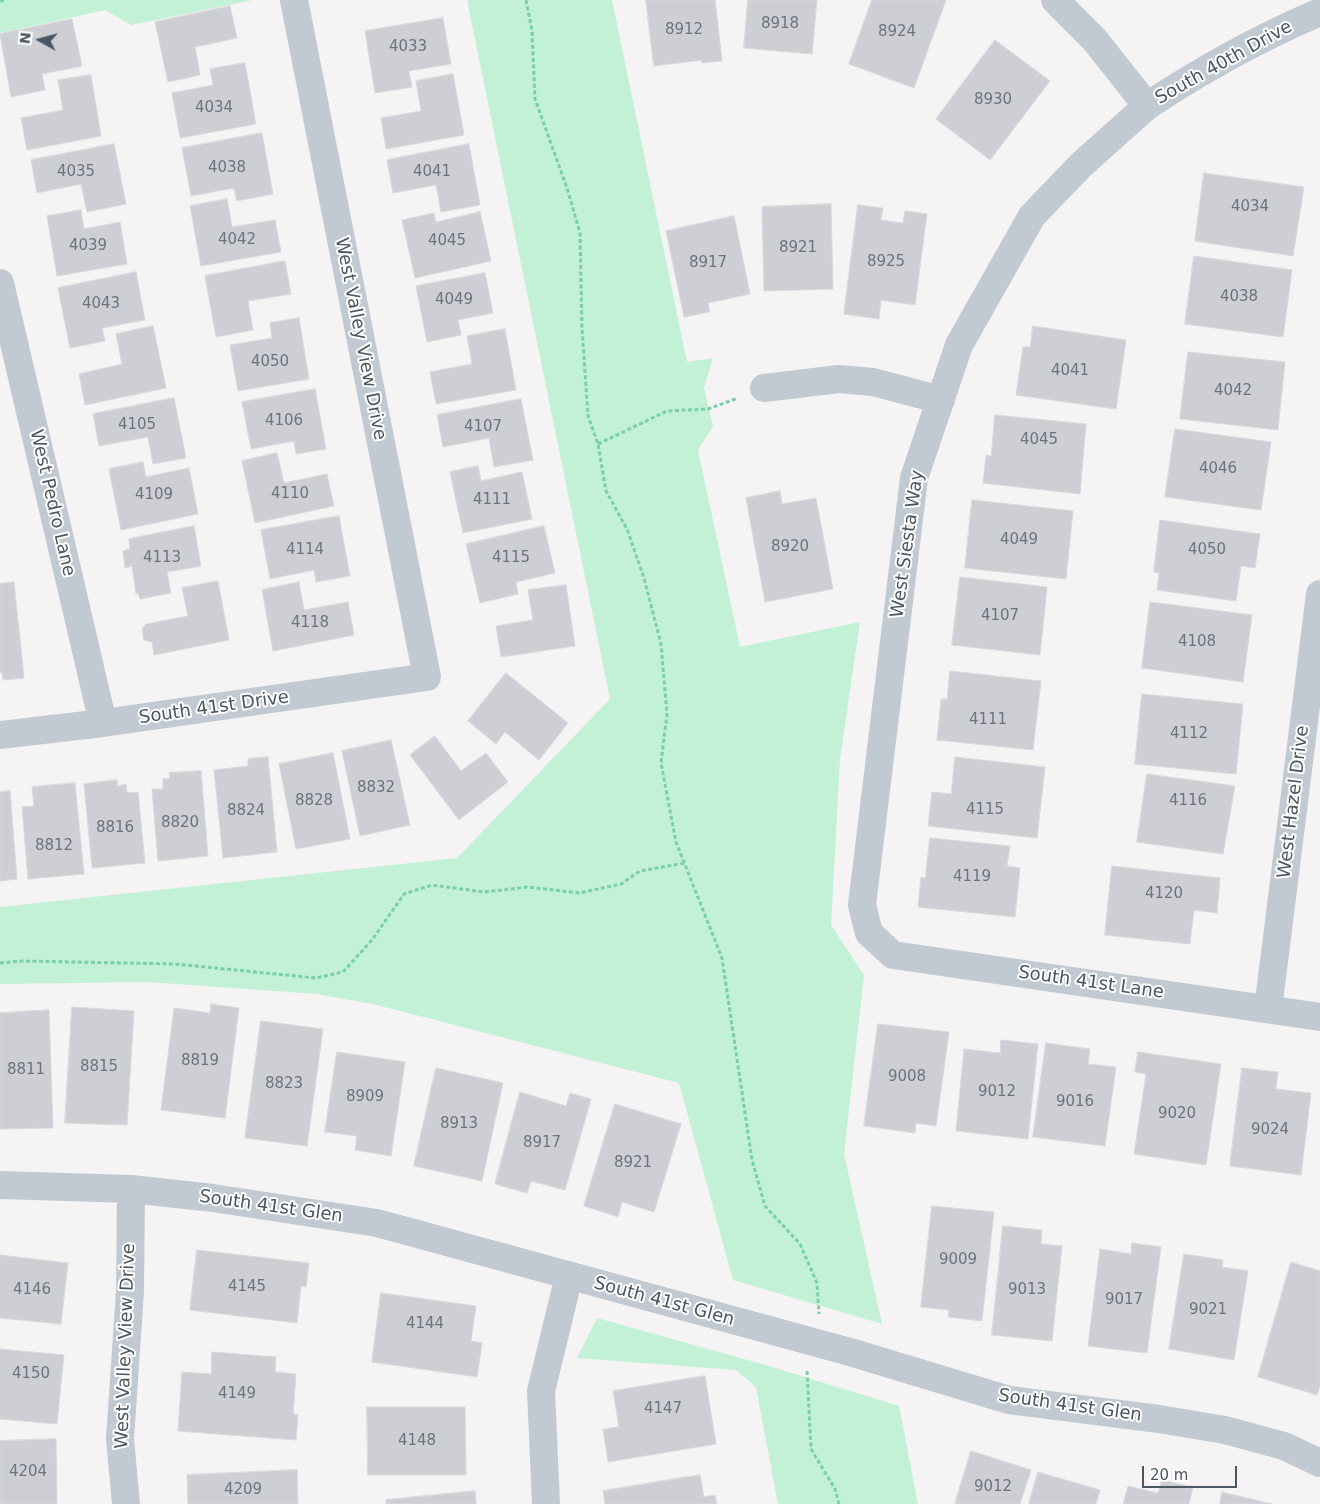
<!DOCTYPE html>
<style>
body{margin:0}
#map{position:relative;width:1320px;height:1504px;overflow:hidden;background:#f5f3f3;font-family:"DejaVu Sans",sans-serif}
canvas{display:block}
.north{position:absolute;left:15px;top:15px;width:50px;height:50px;-webkit-text-stroke:4px #fff;paint-order:stroke;rotate:277deg;font-size:14px;font-weight:700;line-height:20px;text-align:center;color:#4a5661}
.north::after{content:'';display:block;margin:auto;width:18px;height:22px;background:#4a5661;clip-path:polygon(50% 0,100% 100%,50% 72%,0 100%)}
.scale{position:absolute;left:1142px;top:1466px;width:95px;height:22px;box-sizing:border-box;border:2px solid #4a5661;border-top:0;padding-left:6px;font-size:15px;line-height:18px;white-space:nowrap;color:#4a5661;-webkit-text-stroke:4px #fff;paint-order:stroke}
</style>
<div id="map">
<canvas width="1320" height="1504"></canvas>
<div class="north">N</div>
<div class="scale">20 m</div>
</div>
<script>
const context = document.querySelector('canvas').getContext('2d');
context.lineJoin = 'round';
function paint(path, color) { context.fillStyle = color; context.fill(path, 'evenodd'); }
function stroke(path, color, width, dash) { context.strokeStyle = color; context.lineWidth = width; context.lineCap = dash ? 'butt' : 'round'; context.setLineDash(dash || []); context.stroke(path); }
function drawText(font, color, halo, rows, align = 'center') {
  context.font = font + ' "DejaVu Sans",sans-serif'; context.lineWidth = 4; context.setLineDash([]); context.textBaseline = 'middle'; context.strokeStyle = halo; context.fillStyle = color; for (const [text, x, y, turn = 0] of rows) {
    context.save(); context.translate(x, y); context.rotate((+turn || 0) * Math.PI / 180); context.textAlign = isNaN(turn) ? turn : align; if (halo) context.strokeText(text, 0, 0); context.fillText(text, 0, 0); context.restore();
  }
}
const green = new Path2D(`
 M0,0H253L131,25L105,10L0,33Z
 M467,0H612L687,362L713,358L704,388L713,426L698,450L740,647L860,622L840,759L831,925L864,975L844,1154L882,1324L733,1280L679,1083L377,1005L317,994L148,982L0,984V907L457,858L610,699Z
 M597,1318L769,1366L899,1406L918,1504H778L756,1387L736,1370L577,1358Z`);
const building = new Path2D(`
 M646,0H715L722,61L702,63V60L654,66Z
 M748,0H817L812,54L744,48Z
 M872,0H946L914,88L849,64Z
 M230,6L237,38L195,47L200,75L168,82L155,22Z
 M443,18L451,64L409,71L412,87L375,93L365,31Z
 M72,19L82,66L42,74L45,90L11,97L0,34Z
 M995,40L1050,81L990,160L936,119Z
 M245,63L256,124L180,138L172,93L213,85L210,69Z
 M453,74L464,135L386,149L381,118L421,111L416,81Z
 M91,75L101,136L27,150L21,118L63,110L58,80Z
 M262,133L273,194L237,201L234,188L191,196L182,148Z
 M114,144L126,204L87,212L81,184L37,193L31,160Z
 M469,144L480,205L441,212L436,185L393,193L387,160Z
 M1204,173L1304,187L1293,256L1195,241Z
 M227,199L232,227L275,220L281,252L201,266L190,206Z
 M831,204L833,289L764,291L762,207Z
 M858,205L883,208L881,220L903,223L905,211L927,214L915,305L881,300L879,319L844,314Z
 M81,210L84,229L120,222L127,264L57,276L47,216Z
 M480,212L491,261L415,278L402,220L434,213L436,222Z
 M734,216L750,294L708,303L710,312L684,317L666,231Z
 M1194,256L1292,270L1283,337L1185,324Z
 M285,261L291,294L248,301L253,330L216,337L205,276Z
 M136,272L145,320L102,328L105,341L70,348L58,288Z
 M485,273L493,313L458,320L461,335L427,342L416,286Z
 M299,318L309,379L238,391L230,345L272,338L270,323Z
 M153,326L166,388L85,405L79,374L122,364L116,334Z
 M1033,326L1126,340L1116,409L1016,395L1023,347H1030Z
 M505,329L516,390L436,404L430,372L472,364L467,336Z
 M1188,352L1285,362L1278,430L1180,419Z
 M315,389L326,449L296,454L294,441L251,449L242,402Z
 M174,398L186,458L153,464L148,437L99,446L93,414Z
 M521,399L533,460L494,467L489,438L443,447L437,415Z
 M995,415L1086,424L1080,494L983,483L986,455L991,456Z
 M1175,429L1271,442L1261,510L1165,497Z
 M277,453L284,483L327,474L334,506L255,523L242,461Z
 M143,462L146,477L189,468L198,514L121,530L109,469Z
 M478,466L481,481L522,472L532,519L463,533L450,472Z
 M780,491L782,504L816,498L833,589L765,602L746,498Z
 M972,500L1073,511L1066,579L965,568Z
 M339,516L350,576L316,582L314,570L270,579L261,530Z
 M1160,520L1260,534L1255,568L1241,566L1236,601L1157,590L1159,573L1154,572Z
 M194,526L201,566L167,572L171,593L140,599L138,593L136,594L132,566L125,568L123,551L130,549L129,539Z
 M544,526L555,573L516,582L518,594L480,603L466,544Z
 M960,577L1047,587L1040,655L952,645Z
 M218,581L229,640L154,655L152,642L144,640L142,629L146,624L188,616L182,588Z
 M14,582L24,678L3,680L2,672L0,673V584Z
 M299,582L304,610L348,602L354,635L273,651L262,590Z
 M566,585L575,646L501,657L496,626L533,620L528,590Z
 M1150,602L1252,615L1243,682L1142,668Z
 M950,671L1041,681L1033,750L937,740L941,699H947Z
 M506,673L568,723L539,760L505,732L496,744L468,721Z
 M1142,694L1243,704L1236,774L1135,764Z
 M435,736L461,771L486,753L508,782L459,820L410,755Z
 M391,740L410,825L360,836L342,751Z
 M333,753L350,839L296,849L279,764Z
 M268,757L277,852L223,858L214,770L248,766V759Z
 M955,757L1045,767L1037,838L928,826L932,792L951,794Z
 M201,771L208,856L158,861L152,789H163V779L170,778L169,773Z
 M1147,774L1235,786L1223,854L1137,842Z
 M117,780V786L126,784L127,793L138,792L145,863L92,868L84,784Z
 M75,783L84,874L28,879L22,807L34,806L32,787Z
 M10,791L17,879L0,881V792Z
 M930,838L1010,846L1007,866L1020,868L1015,917L918,907L921,877L925,878Z
 M1112,866L1220,878L1217,913L1194,910L1190,944L1105,935Z
 M211,1004L239,1008L225,1118L161,1110L174,1008L210,1013Z
 M72,1007L134,1011L127,1125L65,1123Z
 M49,1010L53,1128L0,1129V1013Z
 M261,1021L323,1029L307,1146L245,1138Z
 M878,1024L949,1032L936,1126L916,1123L915,1133L864,1126Z
 M1001,1040L1038,1044L1028,1139L956,1131L964,1049L1000,1053Z
 M1046,1043L1090,1049L1088,1064L1116,1067L1105,1146L1033,1137Z
 M337,1052L405,1062L391,1156L355,1150L357,1136L325,1132Z
 M1138,1052L1221,1064L1206,1165L1134,1154L1146,1074L1135,1072Z
 M436,1068L503,1083L482,1181L414,1166Z
 M1242,1068L1278,1072L1276,1089L1311,1093L1301,1175L1230,1166Z
 M520,1092L566,1106L570,1093L591,1099L565,1190L531,1181L527,1193L495,1184Z
 M615,1104L681,1124L654,1212L622,1202L618,1217L584,1206Z
 M932,1206L994,1212L982,1321L948,1317L949,1310L921,1307Z
 M1003,1226L1042,1230L1041,1244L1062,1246L1052,1341L992,1335Z
 M1132,1243L1161,1247L1147,1353L1088,1346L1100,1249L1131,1254Z
 M197,1250L309,1263L306,1287L301,1286L297,1323L190,1310Z
 M1184,1254L1223,1260L1222,1267L1248,1271L1234,1360L1169,1349Z
 M0,1255L68,1263L61,1324L0,1318Z
 M1291,1262L1320,1271V1386L1317,1395L1258,1377Z
 M381,1293L476,1306L471,1341L482,1343L477,1377L372,1362Z
 M0,1349L64,1355L57,1424L0,1419Z
 M212,1352L276,1357L275,1372L296,1374L293,1414L298,1415L296,1440L178,1431L182,1372L211,1374Z
 M705,1376L716,1444L608,1462L603,1429L619,1427L613,1391Z
 M367,1407H465L466,1475H368Z
 M56,1439L57,1504H0V1441Z
 M971,1451L1031,1470L1020,1504H955Z
 M297,1470L298,1504H188L187,1475Z
 M1038,1472L1100,1490L1096,1504H1029Z
 M700,1475L704,1497L715,1495L717,1504H605L603,1491Z
 M1162,1480L1193,1487L1189,1504H1123L1128,1486L1158,1493Z
 M475,1491L476,1504H386V1500Z
 M1222,1492L1272,1504H1220Z`);
const path = new Path2D(`
 M526,0L532,31L535,99L567,188L580,233L582,328L588,416L598,444L606,491L627,529L644,578L661,644L667,714L661,763L676,842L722,958L752,1160L765,1206L800,1244L817,1283L819,1314
 M0,1L4,0
 M598,444L667,411L708,409L738,398
 M0,963L22,961L175,964L316,978L343,972L372,940L404,894L432,885L484,892L527,887L579,893L621,884L640,871L685,863
 M807,1371L811,1449L835,1489L839,1504`);
const minor = new Path2D(`
 M1055,0L1094,39L1147,106C1203,69 1259,38 1320,12
 M1147,106L1081,165L1032,216L959,345L914,478L862,905L869,933L893,955L1320,1017
 M0,283L103,723
 M764,388L839,379L873,382L941,400
 M0,735L103,723L427,677L294,0
 M1268,1009L1320,594
 M0,1185L131,1189L213,1198L377,1223L850,1352L1009,1400L1159,1419L1225,1430L1284,1446L1320,1463
 M126,1504L120,1439L130,1291L131,1189
 M546,1504L541,1391L569,1276`);
const numberNames = [
 ["8918",780,24],
 ["8912",684,30],
 ["8924",897,32],
 ["4033",408,47],
 ["8930",993,100],
 ["4034",214,108],
 ["4038",227,168],
 ["4035",76,172],
 ["4041",432,172],
 ["4034",1250,207],
 ["4042",237,240],
 ["4045",447,241],
 ["4039",88,246],
 ["8921",798,248],
 ["8925",886,262],
 ["8917",708,263],
 ["4038",1239,297],
 ["4049",454,300],
 ["4043",101,304],
 ["4050",270,362],
 ["4041",1070,371],
 ["4042",1233,391],
 ["4106",284,421],
 ["4105",137,425],
 ["4107",483,427],
 ["4045",1039,440],
 ["4046",1218,469],
 ["4110",290,494],
 ["4109",154,495],
 ["4111",492,500],
 ["4049",1019,540],
 ["8920",790,547],
 ["4114",305,550],
 ["4050",1207,550],
 ["4113",162,558],
 ["4115",511,558],
 ["4107",1000,616],
 ["4118",310,623],
 ["4108",1197,642],
 ["4111",988,720],
 ["4112",1189,734],
 ["8832",376,788],
 ["8828",314,801],
 ["4116",1188,801],
 ["4115",985,810],
 ["8824",246,811],
 ["8820",180,823],
 ["8816",115,828],
 ["8812",54,846],
 ["4119",972,877],
 ["4120",1164,894],
 ["8819",200,1061],
 ["8815",99,1067],
 ["8811",26,1070],
 ["9008",907,1077],
 ["8823",284,1084],
 ["9012",997,1092],
 ["8909",365,1097],
 ["9016",1075,1102],
 ["9020",1177,1114],
 ["8913",459,1124],
 ["9024",1270,1130],
 ["8917",542,1143],
 ["8921",633,1163],
 ["9009",958,1260],
 ["4145",247,1287],
 ["4146",32,1290],
 ["9013",1027,1290],
 ["9017",1124,1300],
 ["9021",1208,1310],
 ["4144",425,1324],
 ["4150",31,1374],
 ["4149",237,1394],
 ["4147",663,1409],
 ["4148",417,1441],
 ["4204",28,1472],
 ["9012",993,1487],
 ["4209",243,1490]
];
const streetNames = [
 ["South 40th Drive",1224,63,-29],
 ["West Valley View Drive",360,339,79],
 ["West Pedro Lane",52,503,77],
 ["West Siesta Way",908,544,-82],
 ["South 41st Drive",214,708,-8],
 ["West Hazel Drive",1294,802,-83],
 ["South 41st Lane",1091,983,8],
 ["South 41st Glen",271,1207,8],
 ["South 41st Glen",664,1302,15],
 ["West Valley View Drive",126,1346,-88],
 ["South 41st Glen",1070,1406,8]
];
paint(green, '#c3f1d5');
paint(building, '#cdcfd5');
stroke(building, '#d7d9de', 1);
stroke(path, '#7ad0a6', 3, [4, 2.5]);
stroke(minor, '#c1cad2', 28);
drawText('15px', '#6b747e', null, numberNames);
drawText('18px', '#4a5661', '#fff', streetNames);
</script>
